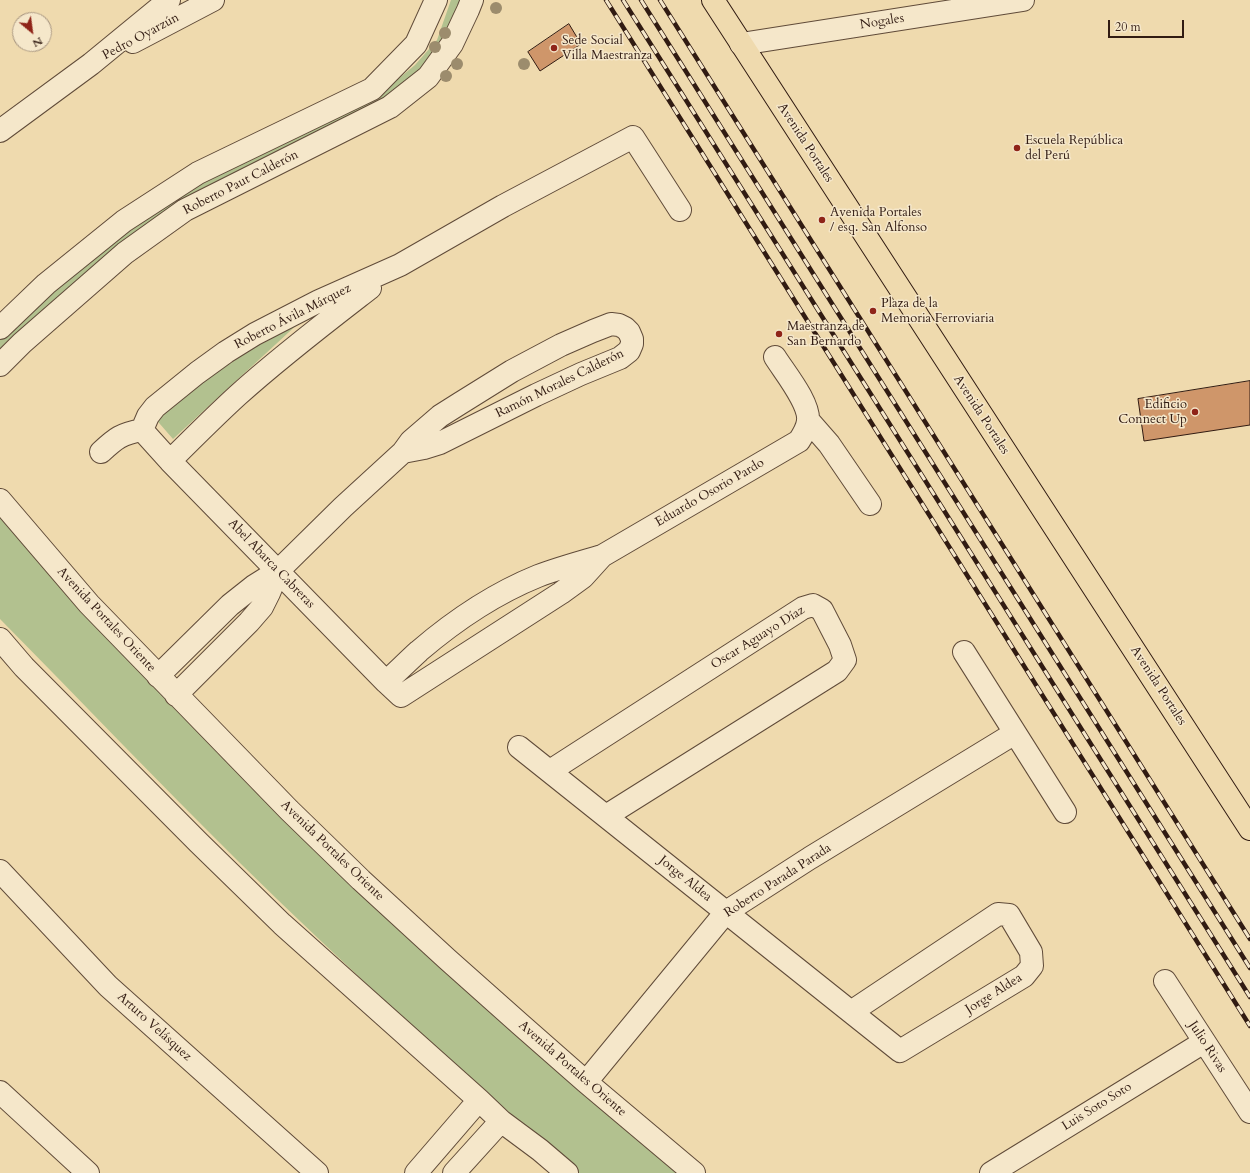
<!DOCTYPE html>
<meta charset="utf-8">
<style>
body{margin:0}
#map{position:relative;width:1250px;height:1173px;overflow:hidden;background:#efdaae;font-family:Cardo,serif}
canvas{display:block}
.north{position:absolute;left:12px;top:12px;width:40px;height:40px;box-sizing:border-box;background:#f5e7ca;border:1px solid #a79580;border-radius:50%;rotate:151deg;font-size:11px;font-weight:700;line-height:16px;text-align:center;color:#311b12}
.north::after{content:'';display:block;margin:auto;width:14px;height:18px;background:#8f2418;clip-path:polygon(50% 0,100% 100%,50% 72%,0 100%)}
.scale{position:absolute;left:1108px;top:20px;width:76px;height:18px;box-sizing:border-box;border:2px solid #311b12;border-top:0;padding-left:5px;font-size:12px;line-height:14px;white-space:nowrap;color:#311b12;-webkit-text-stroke:3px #f5e7ca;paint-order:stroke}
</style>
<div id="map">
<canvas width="1250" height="1173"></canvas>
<div class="north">N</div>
<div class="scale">20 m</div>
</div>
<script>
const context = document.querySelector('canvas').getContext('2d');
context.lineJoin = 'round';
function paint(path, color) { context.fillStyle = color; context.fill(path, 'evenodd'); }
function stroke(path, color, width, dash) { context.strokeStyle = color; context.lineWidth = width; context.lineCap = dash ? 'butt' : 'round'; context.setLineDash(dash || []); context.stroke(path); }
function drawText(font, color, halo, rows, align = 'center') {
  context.font = font + ' Cardo,serif'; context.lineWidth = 3; context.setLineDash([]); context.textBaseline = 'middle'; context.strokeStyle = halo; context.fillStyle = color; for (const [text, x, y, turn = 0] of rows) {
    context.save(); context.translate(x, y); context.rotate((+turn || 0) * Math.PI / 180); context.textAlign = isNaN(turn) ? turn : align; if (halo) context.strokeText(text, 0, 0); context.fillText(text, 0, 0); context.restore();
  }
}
const green = new Path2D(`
 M451,0H460L446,41L417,73L390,97L174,207L0,358V340L39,302L114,239L194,187L386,89L415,65L437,40Z
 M327,297L173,439L153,416Z
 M0,509L94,619L685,1173H579C462,1073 349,970 240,863C159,783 80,700 0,619Z`);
const building = new Path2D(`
 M569,24L581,44L540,71L528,52Z
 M1250,381V425L1144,441L1138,399Z`);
const minor = new Path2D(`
 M133,42L213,0
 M741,44L1023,0
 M0,131L91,64L169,0
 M0,328L46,284L124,221L198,173L372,89L416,44L436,0
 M0,365L22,343L125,253L185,210L390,107L428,77L452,44L468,10L472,0
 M808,420L829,444L870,504
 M142,430L148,416L155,407L197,373L226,352L255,334L319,301L400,265L503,206L633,137L680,210
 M142,430L170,461L386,682L401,696L561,593L583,577L602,556
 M101,452C116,438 121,434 142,430
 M170,461C192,439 215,416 238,395C280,357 326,322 370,288
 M0,500L89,604L289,810L361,880L447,959L520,1024L586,1082L694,1173
 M0,639L24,667L199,843L282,924L479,1100L501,1121L540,1150L567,1173
 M964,652L1065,812
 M158,676L230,605L254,586L278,571L343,507L403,452L411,441L440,416L459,404L512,371L561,345L593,331L611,324L619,325L625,328L629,332L632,339V344L629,351L620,358L581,374L536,395L440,443L424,448L403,452
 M386,682C397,672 408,661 419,651C454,621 496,593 538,576C559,568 581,562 602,556L799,441C803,435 807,429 808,421C810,403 785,373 775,357
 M176,695L249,622L262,607L269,593L278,571
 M519,747L851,1012L900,1051L1024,976L1032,966L1031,952L1009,915L998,914L851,1012
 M550,771L803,608L813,605L822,610L840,645L845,660L837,671L606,816
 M0,871L108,986L317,1173
 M1165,981L1250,1112
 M586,1082L726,912L810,858L1015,733
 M0,1092L88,1173
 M416,1173L479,1100
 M454,1173L501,1121
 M991,1173L1204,1042`);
const major = new Path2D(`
 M713,0L1250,829`);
const rail = new Path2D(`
 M606,0L1250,1026
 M623,0L1250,997
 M641,0L1250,968
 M660,0L1250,939`);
const trees = [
 [496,8],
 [445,33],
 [435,47],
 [457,64],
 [524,64],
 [446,76]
];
const markers = [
 [554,48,4,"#8f2418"],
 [1017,148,4,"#8f2418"],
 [822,220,4,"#8f2418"],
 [873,311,4,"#8f2418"],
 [779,334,4,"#8f2418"],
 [1195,412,4,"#8f2418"]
];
const streetNames = [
 ["Nogales",882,22,-9],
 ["Pedro Oyarzún",141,37,-28],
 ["Avenida Portales",805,143,57],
 ["Roberto Paut Calderón",241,183,-27],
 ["Roberto Ávila Márquez",293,317,-27],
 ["Ramón Morales Calderón",560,384,-26],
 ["Avenida Portales",981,415,57],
 ["Eduardo Osorio Pardo",710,493,-30],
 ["Abel Abarca Cabreras",271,564,46],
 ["Avenida Portales Oriente",106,620,47],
 ["Oscar Aguayo Díaz",758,638,-32],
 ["Avenida Portales",1158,686,57],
 ["Avenida Portales Oriente",332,851,44],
 ["Jorge Aldea",685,879,39],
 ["Roberto Parada Parada",778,881,-33],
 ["Jorge Aldea",994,994,-32],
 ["Arturo Velásquez",154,1027,42],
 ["Julio Rivas",1207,1047,57],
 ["Avenida Portales Oriente",572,1069,41],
 ["Luis Soto Soto",1097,1107,-32]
];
const poiNames = [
 ["Sede Social",562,41],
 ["Villa Maestranza",562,56],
 ["Escuela República",1025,141],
 ["del Perú",1025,156],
 ["Avenida Portales",830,213],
 ["/ esq. San Alfonso",830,228],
 ["Plaza de la",881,304],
 ["Memoria Ferroviaria",881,319],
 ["Maestranza de",787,327],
 ["San Bernardo",787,342],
 ["Edificio",1187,405,"right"],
 ["Connect Up",1187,420,"right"]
];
paint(green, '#b2c18f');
paint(building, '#cf966a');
stroke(building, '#311b12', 1);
stroke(minor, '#604b39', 24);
stroke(major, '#311b12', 24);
stroke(minor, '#f5e7ca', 22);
stroke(major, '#efdaae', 22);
stroke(rail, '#311b12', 4.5);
stroke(rail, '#f5e7ca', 3, [9]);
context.fillStyle = '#9c8c6d';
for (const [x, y] of trees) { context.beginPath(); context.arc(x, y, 6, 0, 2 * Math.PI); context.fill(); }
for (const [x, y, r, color] of markers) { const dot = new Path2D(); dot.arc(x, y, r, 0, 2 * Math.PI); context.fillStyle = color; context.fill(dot); stroke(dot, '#f5e7ca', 1.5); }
drawText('13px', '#311b12', '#f5e7ca', streetNames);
drawText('13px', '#311b12', '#f5e7ca', poiNames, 'left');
</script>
